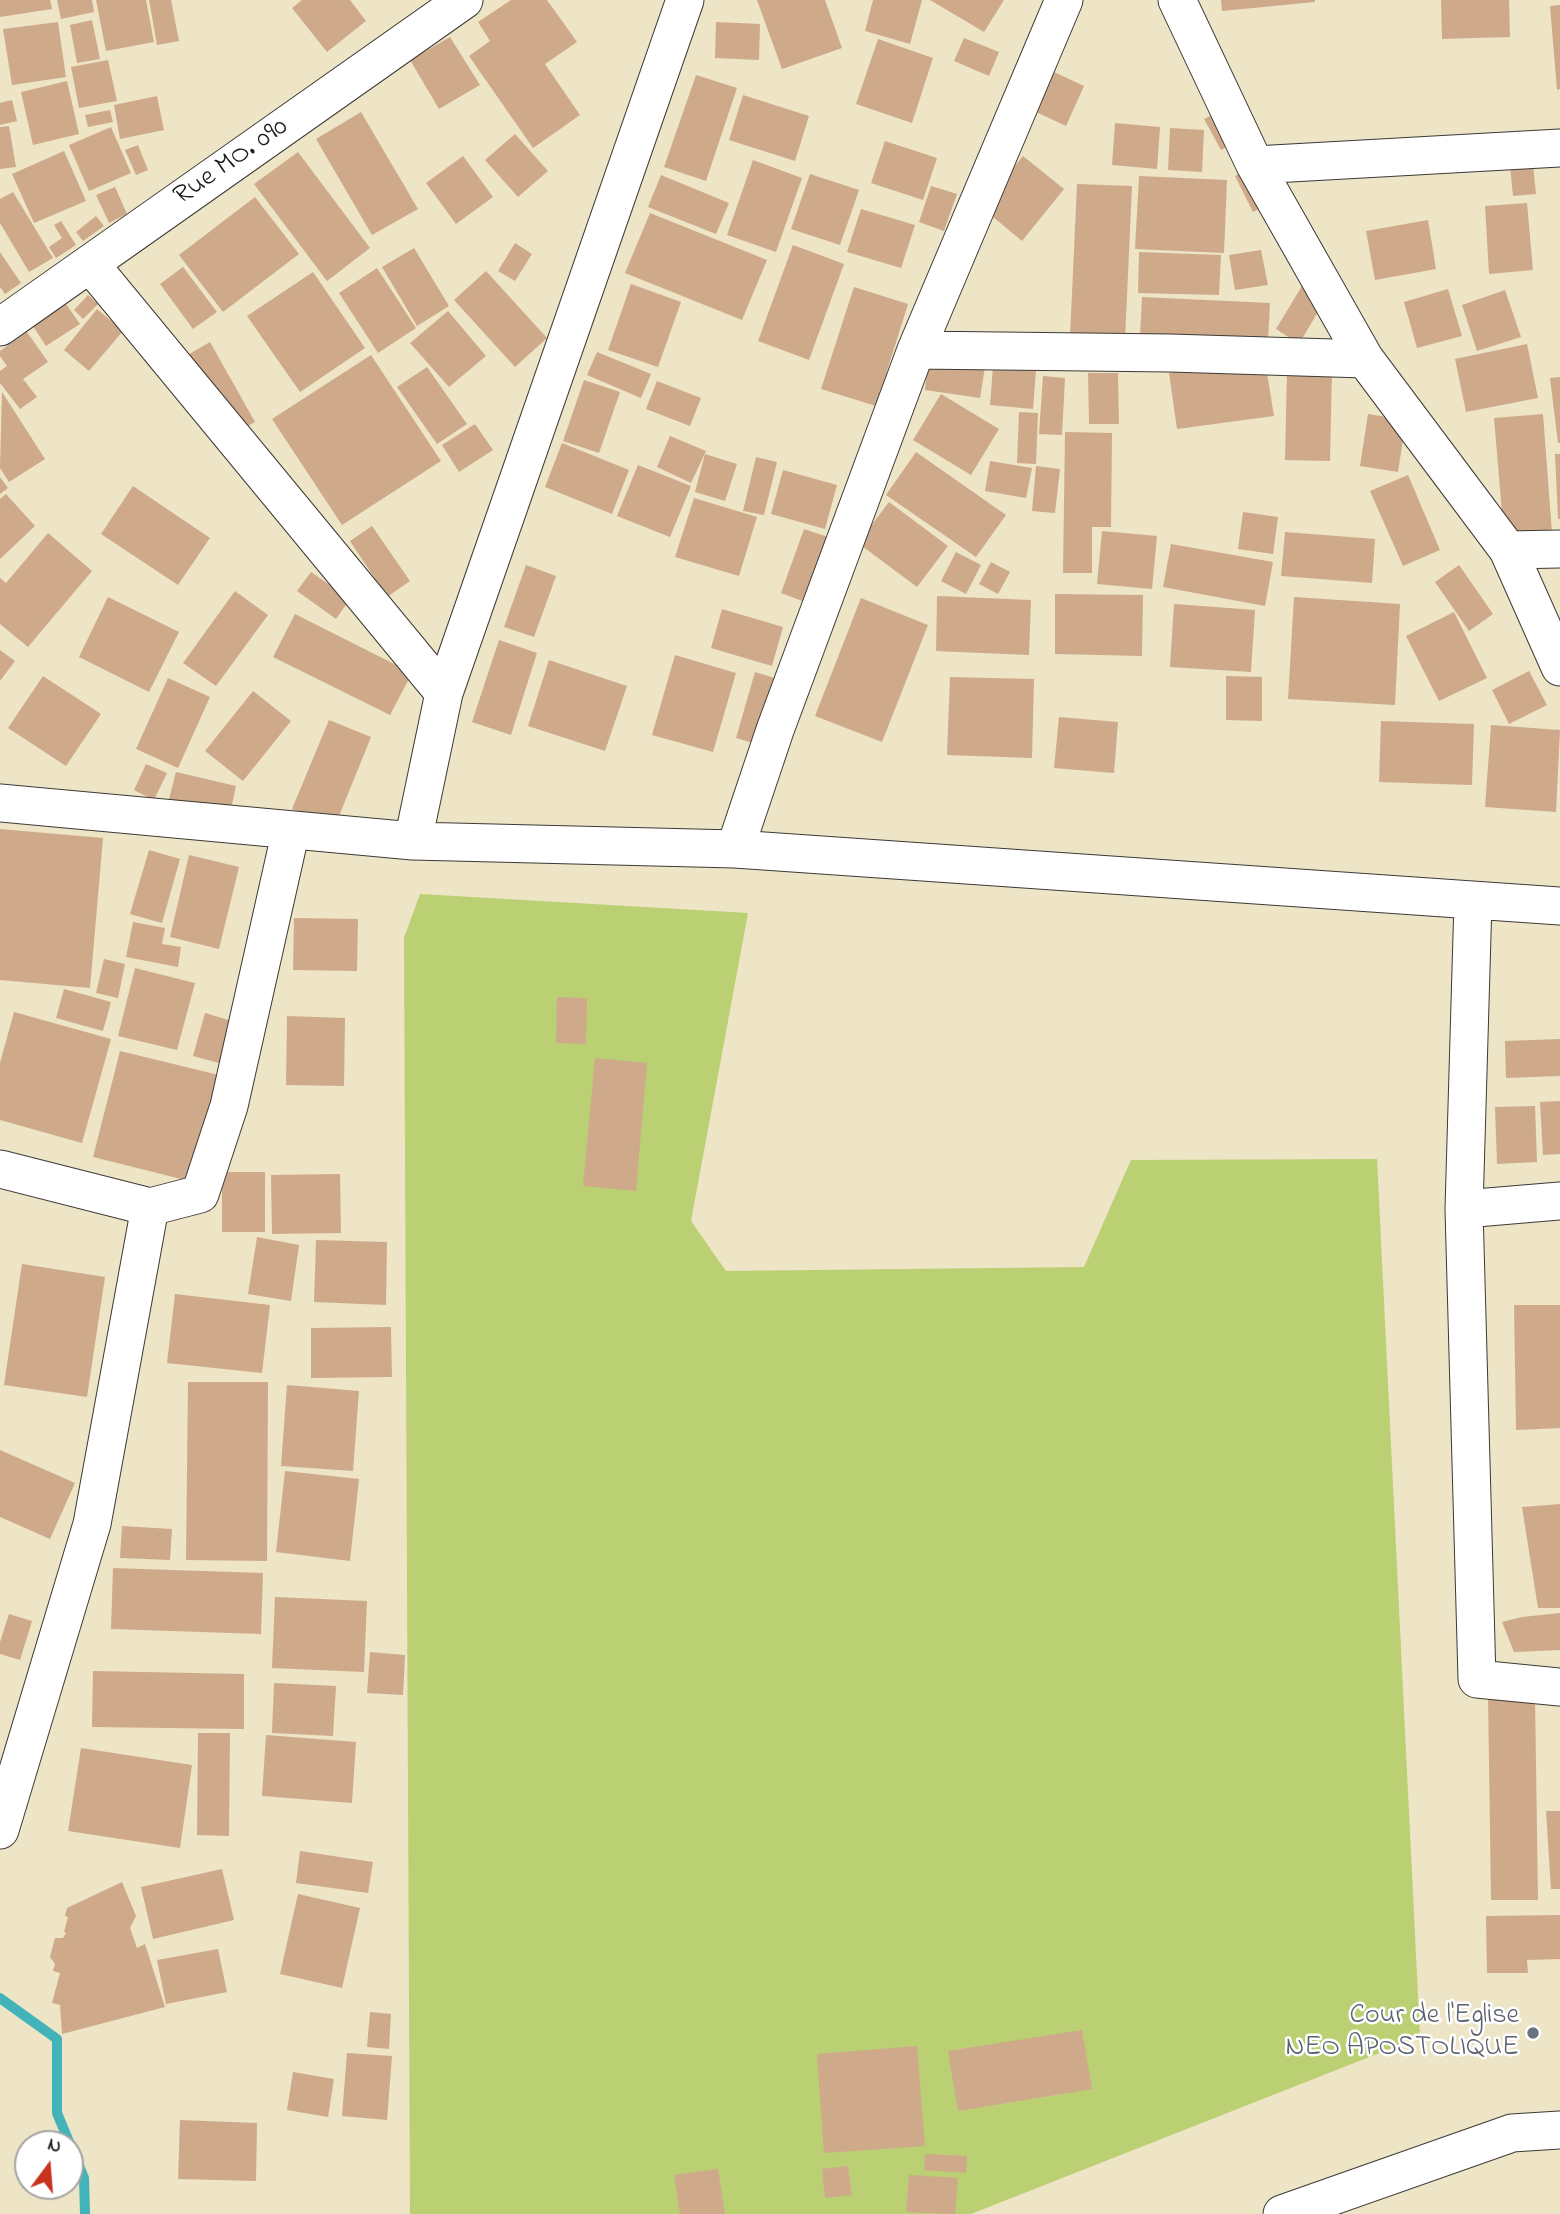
<!DOCTYPE html>
<style>
body{margin:0}
#map{position:relative;width:1560px;height:2214px;overflow:hidden;background:#eee4c6;font-family:"Indie Flower",sans-serif}
canvas{display:block}
.north{position:absolute;left:14px;top:2130px;width:70px;height:70px;box-sizing:border-box;background:#fff;border:2px solid #a4a4a4;border-radius:50%;rotate:16deg;font-size:19px;font-weight:700;line-height:28px;text-align:center;color:#1c1c1c}
.north::after{content:'';display:block;margin:auto;width:24px;height:32px;background:#c8321e;clip-path:polygon(50% 0,100% 100%,50% 72%,0 100%)}
</style>
<div id="map">
<canvas width="1560" height="2214"></canvas>
<div class="north">N</div>
</div>
<script>
const context = document.querySelector('canvas').getContext('2d');
context.lineJoin = 'round';
function paint(path, color) { context.fillStyle = color; context.fill(path, 'evenodd'); }
function stroke(path, color, width, dash) { context.strokeStyle = color; context.lineWidth = width; context.lineCap = dash ? 'butt' : 'round'; context.setLineDash(dash || []); context.stroke(path); }
function drawText(font, color, halo, rows, align = 'center') {
  context.font = font + ' "Indie Flower",sans-serif'; context.lineWidth = 5; context.setLineDash([]); context.textBaseline = 'middle'; context.strokeStyle = halo; context.fillStyle = color; for (const [text, x, y, turn = 0] of rows) {
    context.save(); context.translate(x, y); context.rotate((+turn || 0) * Math.PI / 180); context.textAlign = isNaN(turn) ? turn : align; if (halo) context.strokeText(text, 0, 0); context.fillText(text, 0, 0); context.restore();
  }
}
const green = new Path2D(`
 M420,894L748,913L691,1221L726,1271L1084,1267L1131,1160L1377,1159L1420,2037L971,2214H410L404,938Z`);
const stream = new Path2D(`
 M0,1998L57,2039V2113L84,2178L85,2214`);
const building = new Path2D(`
 M0,0H50L52,9L0,17Z
 M57,0H92L94,12L61,19Z
 M96,0H146L154,42L106,51Z
 M149,0H171L179,41L157,45Z
 M302,0H350L366,21L327,52L292,8Z
 M511,0H547L577,42L545,64L580,115L533,148L469,56L490,41L478,22Z
 M757,0H825L842,48L782,69Z
 M873,0H922L910,44L865,31Z
 M930,0H1004L984,32Z
 M1221,0H1315V2L1222,11Z
 M1441,0H1509L1510,37L1442,39Z
 M1560,5V89L1557,90L1550,6Z
 M92,20L100,59L77,63L70,25Z
 M58,22L66,77L12,85L3,29Z
 M716,22L760,24L759,60L715,58Z
 M450,37L480,85L439,109L410,60Z
 M964,38L999,52L989,76L954,61Z
 M878,39L933,58L912,123L856,104Z
 M108,60L117,101L79,108L71,67Z
 M1054,72L1084,86L1066,126L1036,112Z
 M696,75L737,88L706,181L664,167Z
 M67,81L79,134L33,145L21,92Z
 M743,95L809,116L795,161L729,140Z
 M157,96L164,130L120,139L114,105Z
 M12,100L17,121L0,125V103Z
 M110,110L113,122L88,127L85,115Z
 M1220,111L1237,141L1221,150L1204,119Z
 M361,112L418,209L372,235L316,139Z
 M1115,123L1160,127L1157,169L1112,165Z
 M9,126L16,167L0,169V127Z
 M111,127L131,173L89,191L69,145Z
 M1170,128L1204,130L1202,172L1168,170Z
 M515,134L548,171L518,197L485,160Z
 M885,141L937,158L923,200L871,183Z
 M138,145L148,170L136,175L125,150Z
 M64,151L86,201L34,223L12,174Z
 M298,152L370,248L327,281L254,184Z
 M1532,154L1536,194L1513,196L1509,156Z
 M463,156L493,197L456,224L426,183Z
 M1023,156L1064,189L1022,241L981,207Z
 M753,160L802,178L776,252L727,235Z
 M1252,167L1271,203L1253,212L1235,176Z
 M810,174L859,190L840,245L791,229Z
 M661,175L729,203L716,234L648,207Z
 M1139,176L1227,180L1224,253L1135,249Z
 M1077,184L1132,186L1125,340L1070,337Z
 M931,186L957,194L944,231L919,222Z
 M115,187L127,214L109,223L96,195Z
 M13,192L53,258L29,272L0,223V199Z
 M255,197L299,254L223,312L179,255Z
 M1527,203L1533,270L1489,274L1485,206Z
 M861,209L915,225L901,268L847,252Z
 M650,213L767,260L742,320L625,273Z
 M96,216L104,226L83,241L76,232Z
 M1428,220L1436,269L1375,280L1366,231Z
 M61,221L76,245L56,258L49,247L62,238L54,225Z
 M515,243L532,254L515,281L498,271Z
 M793,245L844,264L809,360L758,341Z
 M414,248L449,306L417,326L382,267Z
 M1261,250L1268,285L1235,290L1229,255Z
 M0,252L21,283L5,294L0,287Z
 M1139,252L1221,255L1219,295L1138,293Z
 M183,267L217,312L193,329L160,284Z
 M377,268L416,328L378,353L339,293Z
 M486,271L547,338L515,367L454,300Z
 M313,272L365,348L300,392L247,316Z
 M631,284L681,302L658,367L608,350Z
 M1302,286L1325,300L1299,344L1276,329Z
 M854,287L908,304L876,406L821,389Z
 M1448,289L1462,336L1417,348L1404,302Z
 M1505,290L1521,337L1477,351L1462,305Z
 M88,295L98,304L83,319L74,310Z
 M1142,297L1270,303L1268,342L1140,337Z
 M66,304L80,324L46,346L33,326Z
 M97,309L123,331L89,371L64,350Z
 M448,311L486,356L449,387L410,343Z
 M27,332L48,362L23,379L37,397L20,409L0,383V371L7,366L0,356V351Z
 M210,342L255,422L224,439L179,360Z
 M1527,344L1538,398L1466,412L1455,359Z
 M597,352L651,374L641,398L587,375Z
 M371,355L441,461L342,525L272,419Z
 M928,359L985,367L980,398L925,390Z
 M1265,360L1274,416L1177,429L1169,373Z
 M427,367L467,424L437,444L397,387Z
 M993,367L1036,371L1033,409L990,405Z
 M1287,370H1332L1330,461L1285,460Z
 M1088,373H1118L1119,424H1089Z
 M1043,376L1065,378L1062,435L1039,434Z
 M1560,377V443H1558L1550,378Z
 M584,380L620,392L599,453L563,441Z
 M657,381L701,398L690,426L646,409Z
 M2,392L45,459L9,482L0,468Z
 M941,394L999,429L971,475L913,440Z
 M1019,412L1038,413L1036,464L1017,463Z
 M1368,414L1406,420L1398,472L1360,466Z
 M1543,414L1552,533L1504,536L1494,418Z
 M475,424L493,450L459,472L442,445Z
 M1065,432L1112,433L1111,527H1092V573H1063Z
 M670,436L706,451L691,483L657,467Z
 M562,443L629,470L612,514L545,487Z
 M916,452L1006,515L976,557L886,495Z
 M705,454L737,464L725,501L695,492Z
 M1555,454H1560V519H1558Z
 M756,457L777,462L764,515L743,511Z
 M990,461L1032,468L1026,498L985,491Z
 M638,465L691,486L670,537L617,516Z
 M1036,466L1060,469L1055,513L1032,511Z
 M783,470L837,485L825,529L771,514Z
 M1408,475L1440,550L1403,566L1370,491Z
 M0,477L8,488L0,494Z
 M133,486L210,538L178,585L101,534Z
 M6,494L35,526L0,559V499Z
 M694,498L757,517L739,576L675,557Z
 M889,502L948,546L917,587L858,543Z
 M1243,512L1278,517L1273,554L1238,549Z
 M372,526L410,581L387,597L350,541Z
 M804,529L828,537L805,602L781,593Z
 M1102,531L1157,536L1152,589L1097,584Z
 M1285,532L1375,539L1372,583L1281,576Z
 M48,533L92,571L28,647L0,624V578L6,583Z
 M1171,544L1273,562L1265,606L1163,587Z
 M956,552L981,565L966,594L941,581Z
 M991,562L1010,572L998,594L979,584Z
 M526,565L556,576L534,637L504,627Z
 M1459,565L1493,614L1469,631L1435,582Z
 M311,572L350,599L336,619L297,591Z
 M235,591L268,615L216,686L183,663Z
 M1055,594L1143,595L1142,656L1055,654Z
 M937,596L1031,600L1029,655L936,651Z
 M108,597L179,632L149,692L79,657Z
 M1294,597L1400,604L1395,705L1288,699Z
 M861,598L928,625L882,742L815,716Z
 M1174,604L1255,610L1251,672L1170,667Z
 M722,609L783,627L772,666L711,648Z
 M1454,612L1487,678L1439,701L1406,636Z
 M295,614L412,673L390,715L273,657Z
 M499,640L537,653L511,735L472,722Z
 M0,650L15,661L0,681Z
 M675,655L736,673L713,752L652,735Z
 M549,660L627,686L605,751L528,726Z
 M1529,671L1547,705L1509,724L1492,690Z
 M755,672L781,680L763,746L736,738Z
 M43,676L101,714L66,766L8,728Z
 M1226,676L1262,677V721L1226,720Z
 M950,677L1034,679L1032,758L947,755Z
 M168,678L210,697L178,768L136,749Z
 M253,691L291,721L243,781L205,751Z
 M1059,717L1118,722L1114,773L1054,768Z
 M329,720L371,737L335,826L292,809Z
 M1381,721L1474,724L1472,785L1379,782Z
 M1491,725L1560,730L1556,812L1485,807Z
 M146,764L167,773L154,800L134,790Z
 M176,772L236,786L229,818L168,803Z
 M0,829L103,838L90,988L0,980Z
 M149,850L180,859L162,923L130,914Z
 M189,855L239,867L219,949L170,937Z
 M294,918L358,919L357,971L293,970Z
 M133,922L165,928L162,944L181,947L178,967L126,957Z
 M104,959L125,964L118,998L96,993Z
 M135,968L195,983L177,1050L118,1036Z
 M64,989L111,1002L103,1031L56,1018Z
 M557,997L587,998L586,1044L556,1043Z
 M14,1012L111,1039L82,1143L0,1120V1063Z
 M205,1013L242,1024L230,1066L193,1056Z
 M287,1016L345,1018L344,1086L286,1085Z
 M1560,1039V1076L1506,1078L1505,1041Z
 M120,1051L223,1076L197,1183L93,1157Z
 M595,1058L647,1063L636,1191L583,1186Z
 M1560,1101V1154L1543,1155L1540,1102Z
 M1535,1106L1537,1162L1497,1164L1495,1107Z
 M222,1172H265V1232H222Z
 M340,1174L341,1233L272,1234L271,1175Z
 M257,1237L299,1245L291,1301L248,1294Z
 M316,1240L387,1242L386,1305L314,1302Z
 M22,1264L105,1277L87,1397L4,1385Z
 M175,1294L270,1305L262,1373L167,1363Z
 M1514,1305H1560V1428L1516,1430Z
 M391,1327L392,1377L311,1378V1328Z
 M188,1382H268L267,1561L186,1560Z
 M287,1385L359,1391L353,1471L281,1466Z
 M0,1450L75,1483L50,1539L0,1517Z
 M285,1471L359,1479L350,1561L276,1552Z
 M1560,1504V1608H1538L1522,1507Z
 M122,1526L172,1529L170,1560L120,1558Z
 M113,1568L263,1573L261,1634L111,1629Z
 M275,1597L367,1601L364,1672L272,1668Z
 M1560,1613V1650L1514,1652L1502,1622L1522,1617Z
 M9,1614L32,1621L20,1660L0,1654V1642Z
 M370,1652L405,1655L403,1695L367,1693Z
 M93,1671L244,1674V1729L92,1727Z
 M274,1683L336,1686L333,1736L272,1733Z
 M1488,1696H1535L1538,1900H1491Z
 M198,1733H230L229,1836L197,1835Z
 M266,1735L356,1742L352,1803L262,1796Z
 M81,1748L192,1765L180,1848L68,1831Z
 M1546,1811H1560V1889H1551Z
 M300,1851L373,1862L368,1893L296,1883Z
 M222,1869L234,1920L153,1939L141,1887Z
 M122,1882L136,1916L130,1928L137,1948L145,1944L165,2007L62,2034L60,2005L52,2003L60,1973L53,1971L55,1964L50,1957L55,1938H63L66,1933L64,1932L68,1917L65,1916L67,1908Z
 M298,1894L360,1908L342,1988L280,1974Z
 M1560,1915V1959L1527,1960L1528,1973H1487L1486,1916Z
 M218,1949L227,1992L166,2004L157,1960Z
 M370,2012L391,2014L389,2049L367,2047Z
 M1082,2030L1092,2089L958,2111L948,2051Z
 M917,2046L925,2146L824,2153L817,2054Z
 M347,2053L392,2056L387,2120L342,2116Z
 M293,2072L334,2079L328,2117L287,2110Z
 M180,2120L257,2123L256,2181L178,2179Z
 M925,2154L967,2156L966,2173L924,2170Z
 M848,2166L852,2195L825,2198L822,2169Z
 M718,2169L725,2214H680L674,2175Z
 M909,2175L958,2178L955,2214L906,2212Z`);
const minor = new Path2D(`
 M1177,0L1255,165L1365,359L1508,550L1560,667
 M1255,165L1560,148
 M90,264L444,693
 M0,327L464,0
 M916,350L1170,353L1365,359
 M1508,550L1560,549
 M0,803L413,841L735,849L1560,906
 M413,841L444,693L685,0
 M735,849L775,730L916,350L1064,0
 M0,1169L150,1207L92,1524L0,1830
 M1560,1201L1464,1209L1477,1679L1560,1687
 M150,1207L200,1194L229,1106L291,830
 M1464,1209L1473,901
 M1282,2214L1512,2133L1560,2130`);
const markers = [
 [1533,2033,7,"#6b7280"]
];
const streetNames = [
 ["Rue MO. 090",232,163,-35]
];
const worshipNames = [
 ["Cour de l'Eglise",1519,2017],
 ["NEO APOSTOLIQUE",1519,2049]
];
paint(green, '#bbcf73');
stroke(stream, '#43b3ba', 10);
paint(building, '#ceaa8b');
stroke(minor, '#3c3a36', 39);
stroke(minor, '#fff', 37);
for (const [x, y, r, color] of markers) { const dot = new Path2D(); dot.arc(x, y, r, 0, 2 * Math.PI); context.fillStyle = color; context.fill(dot); stroke(dot, '#fff', 2.5); }
drawText('28px', '#1c1c1c', '#fff', streetNames);
drawText('28px', '#5b616d', '#fff', worshipNames, 'right');
</script>
